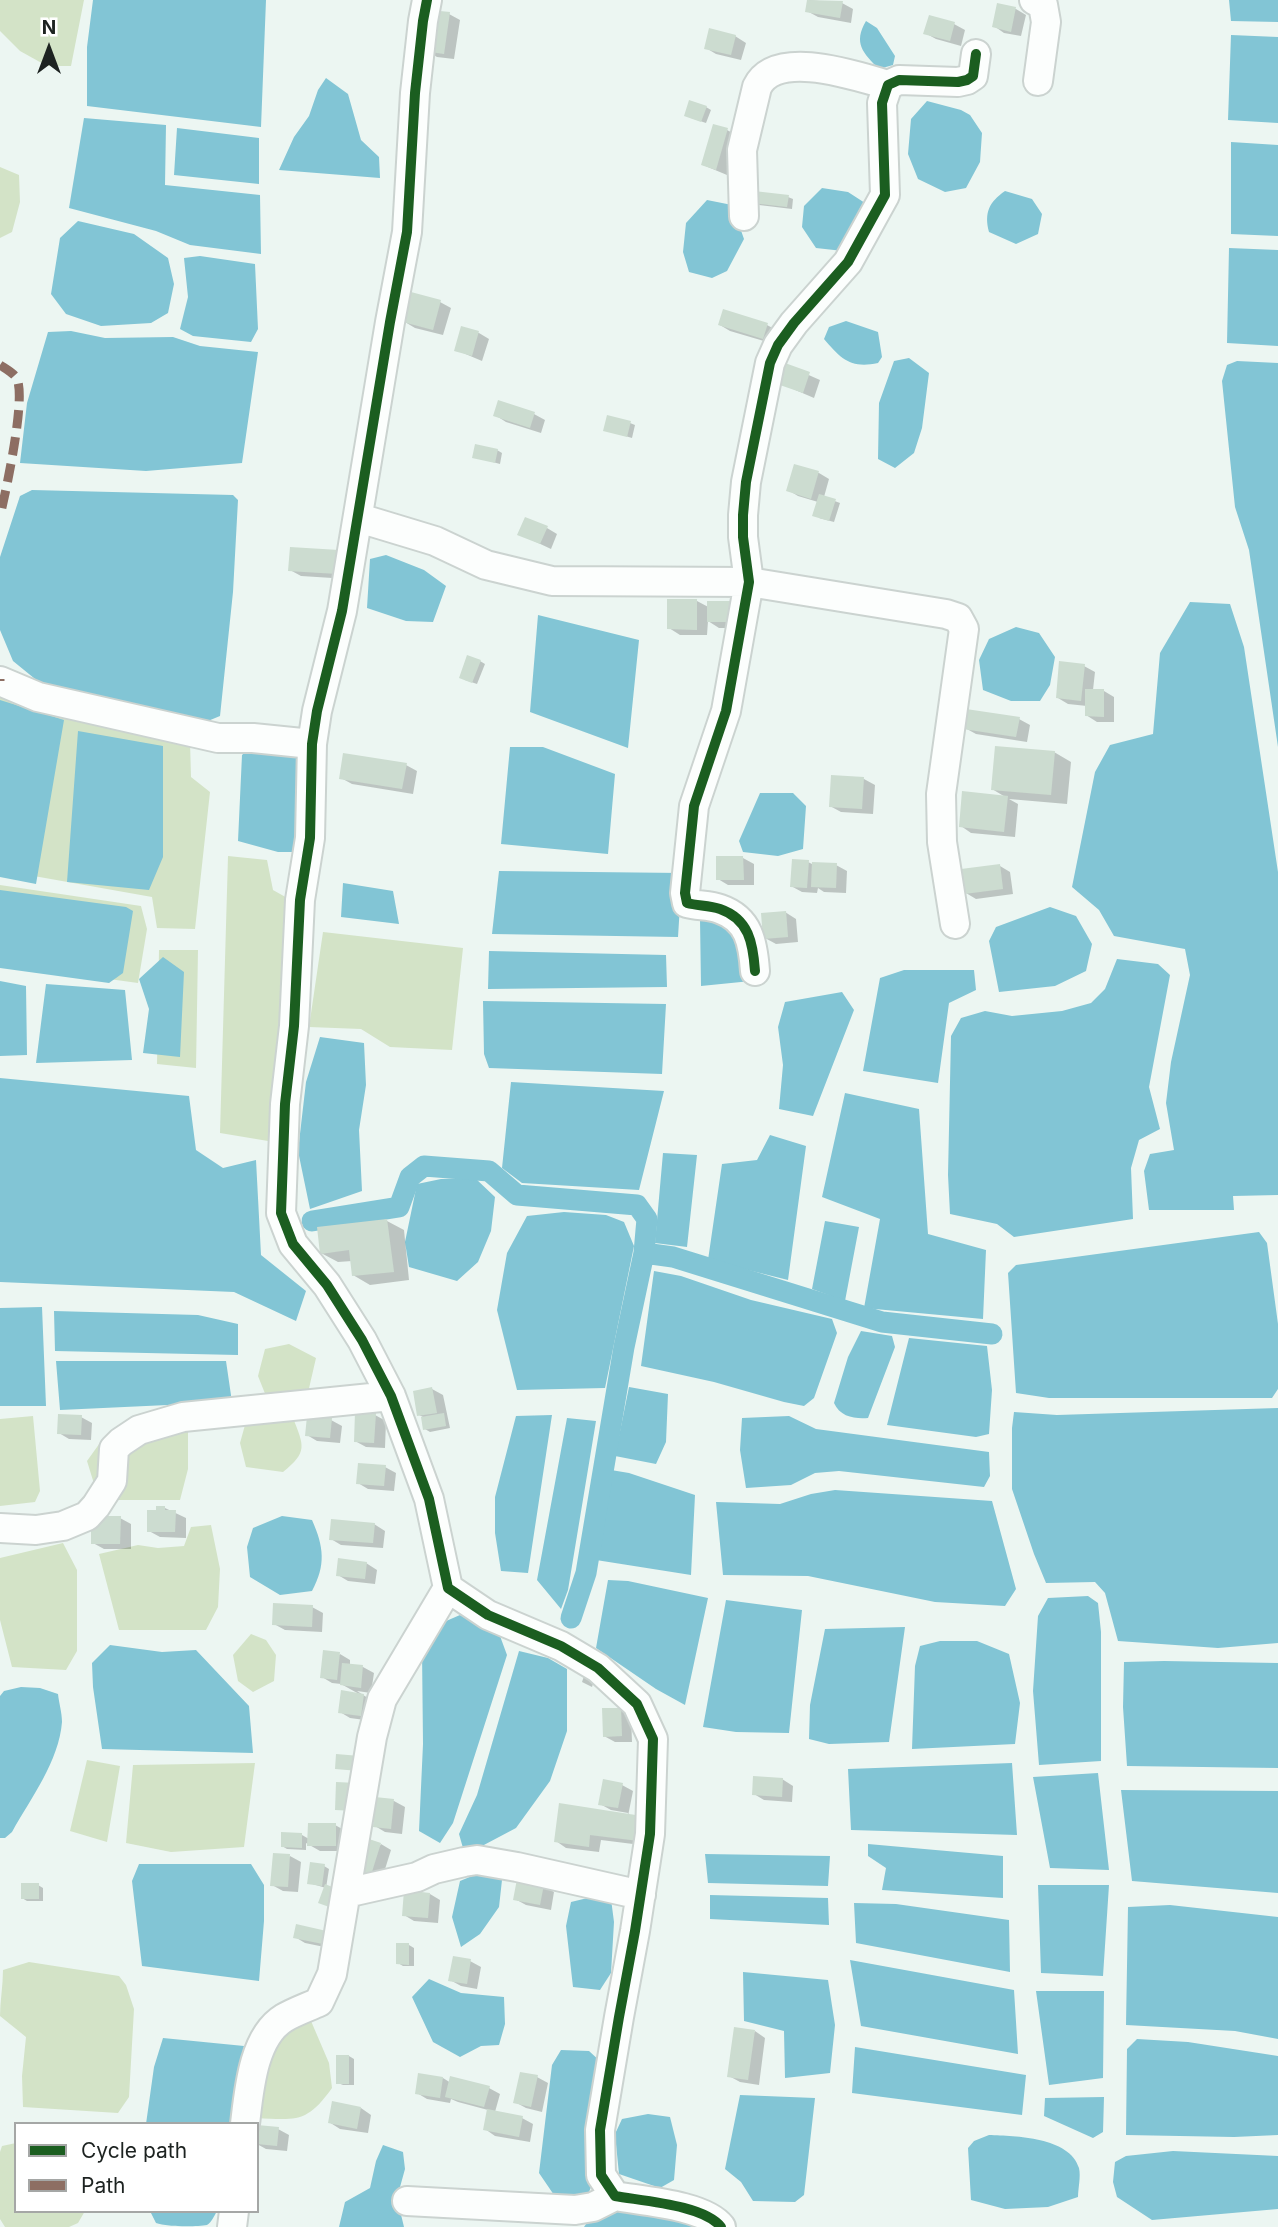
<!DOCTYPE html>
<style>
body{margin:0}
#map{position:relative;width:1278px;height:2227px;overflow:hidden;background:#ecf6f2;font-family:Inter,sans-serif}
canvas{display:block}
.legend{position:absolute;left:14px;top:2122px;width:245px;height:91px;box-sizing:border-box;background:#fff;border:2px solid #a5a7a6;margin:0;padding:9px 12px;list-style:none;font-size:21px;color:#1d2321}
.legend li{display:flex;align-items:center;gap:14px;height:35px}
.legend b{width:35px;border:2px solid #a5a7a6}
.north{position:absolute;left:14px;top:14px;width:70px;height:70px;-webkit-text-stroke:5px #fff;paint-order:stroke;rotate:0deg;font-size:19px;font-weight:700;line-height:28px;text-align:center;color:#1d2321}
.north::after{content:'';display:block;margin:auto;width:24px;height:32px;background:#1d2321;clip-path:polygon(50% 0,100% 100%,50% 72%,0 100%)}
</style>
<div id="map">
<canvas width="1278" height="2227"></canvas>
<ul class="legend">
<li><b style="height:9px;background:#1b5e20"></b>Cycle path</li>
<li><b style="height:9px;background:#8d6e63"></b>Path</li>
</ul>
<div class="north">N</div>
</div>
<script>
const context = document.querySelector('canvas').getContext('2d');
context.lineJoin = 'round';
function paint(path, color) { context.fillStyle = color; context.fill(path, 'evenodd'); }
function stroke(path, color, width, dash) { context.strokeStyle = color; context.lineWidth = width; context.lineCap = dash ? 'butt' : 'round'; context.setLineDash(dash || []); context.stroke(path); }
const green = new Path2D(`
 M0,0H84L71,66H47L20,51L0,31Z
 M0,167L19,175L20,202L12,232L0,238Z
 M0,697L190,741L191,777L210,792L195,929L157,928L152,897L0,870Z
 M228,856L267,860L273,890L289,899L274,1142L220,1133Z
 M0,885L141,906L147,929L138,983L0,964Z
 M323,932L463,948L452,1050L390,1047L361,1029L309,1027Z
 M159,950H198L196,1068L157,1064Z
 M289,1344L316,1358L307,1397L268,1401L258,1376L265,1349Z
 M33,1416L40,1491L35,1502L0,1506V1419Z
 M293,1418C304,1446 308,1452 283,1472L246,1467L240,1443L245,1425Z
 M188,1430V1469L180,1500H99L87,1461L102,1440Z
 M211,1525L220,1569L218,1607L206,1630H119L99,1554L138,1545L158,1548L184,1546L191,1527Z
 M63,1543L77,1570V1651L66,1670L12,1667L0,1620V1558Z
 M251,1634L266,1640L276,1655L274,1681L253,1692L238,1681L233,1655Z
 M87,1760L120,1766L107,1842L70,1831Z
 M255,1763L244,1847L171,1852L126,1843L133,1765Z
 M29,1962L119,1976L126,1985L134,2009L129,2097L118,2113L23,2107L22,2076L26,2037L0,2016C0,2001 3,1986 3,1970Z
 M308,2014L329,2063L332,2088C307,2123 297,2120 256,2118L272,2029Z
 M16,2143V2211H85L78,2223L69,2227H5L0,2219V2152L2,2146Z`);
const water = new Path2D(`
 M93,0H266L261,127L87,106V47Z
 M1229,0H1278V22L1231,21Z
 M866,21L877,28L895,56L893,65L879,69C863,53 853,43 866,21Z
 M1231,35L1278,37V123L1228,120Z
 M326,78L348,94L361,140L379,157L380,178L279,170L294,137L309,116L318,90Z
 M927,101L961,110L970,115L982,133L980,162L966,188L945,192L918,179L908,154L911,119Z
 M84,118L166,125L165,185L260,195L261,254L190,245L156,231L69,208Z
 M177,128L259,138V184L174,175Z
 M1231,142L1278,145V236L1231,234Z
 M822,188L848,192L865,203L843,251L816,248L802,227L804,206Z
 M1005,191L1032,199L1042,214L1038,234L1016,244L989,232C984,213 989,202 1005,191Z
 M707,200L732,205L744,239L727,271L712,278L689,272L683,252L686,223Z
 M78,221L134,234L168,258L174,284L168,313L151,323L101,326L66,314L51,294L60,238Z
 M1229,248L1278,250V346L1227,343Z
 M200,256L255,264L258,329L251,342L193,336L180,329L188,297L184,258Z
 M846,321L878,332L882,357L878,363C851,369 841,359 824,339L829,327Z
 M71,331L105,338L173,337L200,346L258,352L242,463L146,471L20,463L27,403L48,332Z
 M909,358L929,373L922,428L914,453L895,468L878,459L879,403L894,361Z
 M1237,361L1278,363V747L1249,550L1235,507L1222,381L1227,365Z
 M32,490L233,495L238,500L233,592L220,716L203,723L71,694L40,683L13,661L0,630V557L20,496Z
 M386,555L424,570L446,586L433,622L406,621L367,608L370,559Z
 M1190,602L1230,604L1244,647L1278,872V1195L1233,1196L1234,1210H1149L1144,1171L1150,1154L1174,1150L1166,1103L1171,1062L1190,975L1185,949L1114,936L1099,910L1072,887L1095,772L1110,745L1153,734L1160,653Z
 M538,615L639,640L628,748L530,712Z
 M1016,627L1039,633L1055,657L1050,685L1040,701H1011L983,690L979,660L989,639Z
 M0,700L64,720L36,884L0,877Z
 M78,731L163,746V857L149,890L67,882Z
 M252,746L297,750L301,800L296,852H278L238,841L242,755Z
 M510,747H543L615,774L608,854L501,844Z
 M760,793H793L806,806L803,849L778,856L743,852L739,841Z
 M499,871L682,873L678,937L492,934Z
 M343,883L393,891L399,924L341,917Z
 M0,890L126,907L133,911L123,973L109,983L0,968Z
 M1050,907L1076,916L1092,944L1086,971L1055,986L999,992L989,941L996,927Z
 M715,912L728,930L750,950L751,981L701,986L700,919Z
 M489,951L666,955L667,987L488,989Z
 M163,957L184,972L180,1057L143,1053L149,1009L139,979Z
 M1117,959L1158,964L1170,975L1149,1087L1160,1129L1139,1140L1131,1168L1133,1219L1014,1237L997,1224L950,1214L948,1175L951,1036L961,1018L985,1011L1012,1016L1062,1011L1091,1003L1105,989Z
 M904,970H974L976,990L949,1003L938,1083L863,1071L880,978Z
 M0,981L26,986L27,1055L0,1056Z
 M46,984L125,990L132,1060L36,1063Z
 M842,992L854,1010L813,1116L779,1109L783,1065L778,1027L785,1002Z
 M483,1001L666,1004L662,1074L489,1068L484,1054Z
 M320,1037L364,1043L366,1085L359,1130L362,1191L310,1209L298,1151L306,1082Z
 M0,1078L189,1096L196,1150L223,1168L256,1160L261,1255L306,1291L296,1321L234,1292L0,1282Z
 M511,1082L664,1091L639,1190L522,1183L502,1168Z
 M845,1093L919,1109L928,1234L986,1250L983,1319L864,1308L880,1219L822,1197Z
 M770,1135L806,1146L788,1280L708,1260L722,1164L757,1160Z
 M663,1153L697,1155L687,1247L655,1243Z
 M475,1178L495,1197L491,1231L478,1262L457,1281L409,1267L405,1242L417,1184L441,1179Z
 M564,1212L606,1215L624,1222L634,1246L605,1388L517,1390L497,1310L507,1253L527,1216Z
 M825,1221L859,1227L845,1301L812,1289Z
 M1259,1232L1267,1243L1278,1324V1389L1272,1398H1049L1016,1393L1008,1273L1016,1265Z
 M654,1271L681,1276L751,1300L832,1319L837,1333L814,1398L804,1406L784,1402L714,1382L641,1366Z
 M42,1307L46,1406H0V1308Z
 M54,1311L198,1315L238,1324V1355L55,1351Z
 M861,1331L892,1336L895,1347L868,1418C855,1419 840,1417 834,1403L848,1357Z
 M909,1338L987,1346L992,1390L989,1434L976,1437L887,1425Z
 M56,1361H226L232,1402L60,1410Z
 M629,1387L668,1394L666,1442L656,1464L615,1456Z
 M1278,1408V1643L1218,1648L1118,1641L1105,1593L1095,1582L1046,1583L1034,1554L1012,1489V1428L1014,1412L1057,1415Z
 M552,1415L528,1573L501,1571L495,1533V1497L516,1416Z
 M789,1416L816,1429L989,1452L990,1476L984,1487L839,1471L815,1473L791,1485L746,1488L740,1450L742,1418Z
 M567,1418L596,1421L568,1590L561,1609L537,1580Z
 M611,1470L629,1473L695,1495L691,1575L596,1560Z
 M835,1490L992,1501L1016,1589L1005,1606L935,1602L808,1576L723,1575L716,1502L780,1504L811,1494Z
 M282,1516L312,1520C324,1547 326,1565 312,1591L280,1595L250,1577L247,1547L253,1528Z
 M608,1580L628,1581L708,1598L685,1705L656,1689L596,1648Z
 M1088,1596L1098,1603L1101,1632V1761L1039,1765L1033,1691L1038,1616L1048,1598Z
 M726,1600L802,1610L789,1733L736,1732L703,1727Z
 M460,1615L477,1622L500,1636L507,1655L453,1823L440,1843L419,1831L423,1744L422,1650L430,1628Z
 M905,1627L889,1742L829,1744L809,1739L810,1705L825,1629Z
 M940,1641H977L1009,1654L1020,1703L1015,1744L912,1749L915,1666L920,1646Z
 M110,1645L162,1652L196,1650L249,1706L253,1753L102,1749L93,1687L92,1663Z
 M519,1651L548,1658L567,1669V1731L550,1781L516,1828L465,1855L459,1834L477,1795Z
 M1164,1661L1278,1663V1768L1127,1766L1123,1707L1124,1662Z
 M21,1687L40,1688L58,1694C59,1703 62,1713 62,1722C59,1761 31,1798 12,1832L5,1838H0V1696L4,1691Z
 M1012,1763L1017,1835L851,1830L848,1769Z
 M1098,1773L1109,1870L1050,1868L1033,1777Z
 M1121,1790L1278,1791V1893L1132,1881Z
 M868,1844L1003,1856V1898L882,1890L886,1868L868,1856Z
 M705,1854L830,1856L828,1886L708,1883Z
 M139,1864H251L264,1885V1921L259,1981L142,1966L132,1881Z
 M484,1871H503L499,1907L480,1934L461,1947L452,1917L460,1881Z
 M1038,1885H1109L1103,1976L1041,1973Z
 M600,1895L611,1899L614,1922L611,1973L600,1990L573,1987L566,1926L571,1902Z
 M710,1895L828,1898L829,1925L710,1919Z
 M854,1903L896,1904L1009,1920L1010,1972L856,1943Z
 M1170,1905L1278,1917V2039L1235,2031L1126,2025L1128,1907Z
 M850,1960L1014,1990L1018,2054L861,2026Z
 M743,1972L828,1980L835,2025L830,2073L785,2078L784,2031L744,2021Z
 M429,1979L461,1993L504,1997L505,2024L499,2045L481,2046L460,2057L433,2042L412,1997Z
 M1036,1991H1104L1103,2078L1049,2085Z
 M163,2038L244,2046L231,2124H146L154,2067Z
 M1137,2039L1188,2042L1278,2056V2135L1234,2137L1126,2135L1127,2049Z
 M855,2047L1026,2075L1022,2115L852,2093Z
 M561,2050L589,2051L601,2062L593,2182L585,2202L554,2195L539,2173L552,2065Z
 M740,2095L815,2098L804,2195L795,2202L753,2201L741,2182L725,2169Z
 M1104,2097L1103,2132L1093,2138L1044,2116L1045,2098Z
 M648,2114L670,2117L677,2145L674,2180L660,2188L619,2174L615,2134L622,2119Z
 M989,2135C1015,2136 1070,2137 1079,2168C1081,2177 1078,2188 1078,2197L1048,2207L1005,2209L971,2200L968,2148L974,2141Z
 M383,2145L403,2152L405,2169L397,2198L404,2227H339L345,2202L370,2188L376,2161Z
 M1173,2151L1278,2156V2209L1152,2220L1117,2197L1113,2182L1115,2162L1126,2156Z
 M613,2209L675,2214L711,2227H584L590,2218Z
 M150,2211H217C214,2216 212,2222 207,2225C196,2227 167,2227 156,2223Z`);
const shadow = new Path2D(`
 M809,0L842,3L853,9L851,23L818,17L807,11Z
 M999,5L1016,9L1026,15L1021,36L1004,33L994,26Z
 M449,14L460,20L454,59L437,57L426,50Z
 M954,24L965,30L961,46L936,39L925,33Z
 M735,36L746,43L741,60L716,54L706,48Z
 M706,107L711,110L706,123L691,118Z
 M714,126L727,130L738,136L727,175L703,165Z
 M788,197L793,199L792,209L759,205L754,202Z
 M440,302L451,308L443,335L415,328L405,322Z
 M720,325H767L778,331L774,344L730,331Z
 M463,328L479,333L489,339L482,361L456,350Z
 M786,365L820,380L814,398L779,383Z
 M534,414L545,420L541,433L506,422L495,415Z
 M630,423L635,425L632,438L605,430Z
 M497,450L502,453L500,464L474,457Z
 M795,466L819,473L829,479L824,497L840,503L834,522L819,518L818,502L798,496L788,490Z
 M547,528L557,534L551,549L519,534Z
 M292,549L348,579L301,576L290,570Z
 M669,601H697L748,628H719L708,621L707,635H680L669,628Z
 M480,661L485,664L477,684L465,680Z
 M1084,666L1095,672L1093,690L1104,691L1114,697V722H1097L1086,715L1087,706L1068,704L1058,698Z
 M1019,719L1030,725L1027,742L976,734L965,728Z
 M1054,752L1071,762L1067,804L1009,799L1018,804L1015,837L971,833L961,826L1007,798L992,789Z
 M406,765L417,771L413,794L352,784L341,778Z
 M832,776L864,779L875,785L873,814L841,812L830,806Z
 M743,858L754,864V885H728L718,879Z
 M808,862L812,864L836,865L847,871L846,893L824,892L818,888L817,893L802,892L791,886Z
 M1000,866L1010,872L1013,894L976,899L966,893Z
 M785,912L796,919L798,942L776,944L765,938Z
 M387,1221L404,1230L409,1280L370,1285L353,1275L352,1261L338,1262L321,1253Z
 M432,1389L443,1395L450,1428L430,1432L425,1429L423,1417L419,1415Z
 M375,1415L386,1421L385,1448L366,1447L355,1441Z
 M81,1417L92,1423L91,1440L69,1439L59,1433Z
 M331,1420L342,1426L340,1443L317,1441L307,1435Z
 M385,1467L396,1473L394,1491L368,1489L358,1483Z
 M165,1508L186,1518V1538L160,1537L149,1531Z
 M120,1518L131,1524V1549H104L93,1543Z
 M374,1524L385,1531L383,1548L341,1545L331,1539Z
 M366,1563L377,1570L375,1584L348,1581L338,1575Z
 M312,1607L323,1613L322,1632L285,1630L274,1624Z
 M340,1654L350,1660V1665L363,1667L374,1673L371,1693L357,1691L374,1702L372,1721L350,1718L340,1712L359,1694L341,1684L332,1683L322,1677Z
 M586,1670L596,1675L592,1687L582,1682Z
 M620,1709L631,1715L632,1742H615L604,1736Z
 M782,1779L793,1786L792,1802L764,1800L754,1794Z
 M622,1785L633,1791L628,1816L649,1846L601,1840L599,1852L566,1848L556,1841L627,1816L628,1813L611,1810L600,1804Z
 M377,1799L394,1801L405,1807L402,1834L385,1832L375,1826Z
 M335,1825L346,1831V1851H320L306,1843V1850L287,1849L282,1846L302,1835L309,1839Z
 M381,1844L391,1850L381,1882L360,1873Z
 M290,1856L301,1862L298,1892L283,1891L272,1885Z
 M324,1866L329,1869L326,1888L309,1883Z
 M38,1885L43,1888V1901H27L22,1898Z
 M544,1886L554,1892L551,1910L526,1905L515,1899Z
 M430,1894L440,1900L438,1923L414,1921L404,1915Z
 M297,1926L339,1950L305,1943L295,1937Z
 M398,1945H409L414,1948V1966H403L398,1963Z
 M470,1961L481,1967L477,1989L461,1986L450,1980Z
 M755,2031L765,2038L759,2085L740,2082L729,2076Z
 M349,2056L354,2059V2085H343L338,2083Z
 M537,2077L548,2083L542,2112L526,2108L515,2102Z
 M443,2078L451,2083L489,2088L500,2094L495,2112L522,2118L533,2124L530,2142L495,2136L485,2129L488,2110L458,2102L451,2099L450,2103L427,2099L417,2093Z
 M361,2108L371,2115L368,2133L340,2129L329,2122Z
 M278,2129L289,2135L287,2151L266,2149L257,2144Z`);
const canal = new Path2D(`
 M312,1221L399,1207L410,1177L424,1166L489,1171L517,1195L637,1205L647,1219L644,1253L624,1347L586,1573L571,1618
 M644,1253L673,1257L882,1322L992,1334`);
const building = new Path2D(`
 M807,0L843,1L840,18L805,12Z
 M997,3L1016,7L1011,32L992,27Z
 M430,10L450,12L444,54L424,51Z
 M929,15L955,22L950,41L923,34Z
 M709,28L736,35L731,55L704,49Z
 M689,100L707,106L701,122L684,116Z
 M713,124L728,128L716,170L701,165Z
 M754,191L789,195L787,207L752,203Z
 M411,292L441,300L433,330L403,322Z
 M723,309L768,323L763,339L718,325Z
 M461,326L479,331L472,356L454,351Z
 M785,363L810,372L803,393L777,384Z
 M498,400L535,412L530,428L493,416Z
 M607,415L631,421L627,437L603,431Z
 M475,444L498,449L495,463L472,458Z
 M794,464L819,471L811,499L786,491Z
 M819,494L836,499L829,521L812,516Z
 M525,517L548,526L540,544L517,535Z
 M290,547L339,550L338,574L288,571Z
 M667,599H697V630L667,629Z
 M707,601H737V622H707Z
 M467,655L481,660L472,683L459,678Z
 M1059,661L1085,664L1081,701L1056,698Z
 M1085,689H1104V717L1085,716Z
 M966,709L1020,717L1016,737L963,729Z
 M995,746L1055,751L1051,795L991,790Z
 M343,753L407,763L402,789L339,779Z
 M831,775L864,777L862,809L829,807Z
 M962,791L1008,796L1004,832L959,827Z
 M716,856H743L744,880H716Z
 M792,859L809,860L807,888L790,887Z
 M812,862L837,863L836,888L811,887Z
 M1000,864L1003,889L964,894L961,869Z
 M786,911L788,937L763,939L761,913Z
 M387,1219L394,1272L352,1276L349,1250L320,1254L317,1227Z
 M432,1387L437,1413L417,1416L413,1391Z
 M355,1412L376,1413L374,1443L354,1442Z
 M444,1413L446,1426L423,1430L421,1417Z
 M58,1414L82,1415L81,1435L57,1434Z
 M307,1416L332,1418L330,1438L305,1436Z
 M358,1463L386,1465L384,1486L356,1484Z
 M156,1506H165V1510H176L175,1532H147V1510H156Z
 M91,1516H121L120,1544H91Z
 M331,1519L375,1523L373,1543L329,1540Z
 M338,1558L367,1562L365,1579L336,1576Z
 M273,1603L313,1605L312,1627L272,1625Z
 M323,1650L340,1652L337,1680L320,1678Z
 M342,1663L363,1665L361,1688L340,1685Z
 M341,1690L364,1694L361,1716L338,1713Z
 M602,1708H621L622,1736L603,1737Z
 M336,1754L360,1756L359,1771L335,1769Z
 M753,1776L783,1778L782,1797L752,1795Z
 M603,1779L623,1783L618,1808L598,1805Z
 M336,1782L357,1783L355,1811L335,1810Z
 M375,1797L394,1799L391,1829L373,1827Z
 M559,1803L642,1816L639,1841L590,1835L589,1847L554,1842Z
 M308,1823H336V1846H307Z
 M281,1832L302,1833V1848L281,1847Z
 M369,1839L381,1843L370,1878L358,1874Z
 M273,1853L290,1854L288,1887L270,1886Z
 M310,1862L325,1864L322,1886L307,1884Z
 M517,1879L544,1884L540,1905L513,1900Z
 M21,1883H39V1899H21Z
 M325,1884L342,1891L335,1909L318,1903Z
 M404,1890L430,1893L428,1918L402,1916Z
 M296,1924L331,1932L328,1945L293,1938Z
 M396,1943H409V1965L396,1964Z
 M453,1956L471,1959L467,1984L448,1981Z
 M734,2027L755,2030L748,2080L727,2077Z
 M336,2055H349V2084H336Z
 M520,2072L538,2075L531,2107L513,2103Z
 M418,2073L443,2077L440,2098L415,2094Z
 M450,2076L490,2086L484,2107L445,2097Z
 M332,2101L361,2107L357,2129L328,2123Z
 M487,2109L523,2116L519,2137L483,2130Z
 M257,2125L279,2127L277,2146L257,2144Z`);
const minor = new Path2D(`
 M427,0L423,21L415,93L407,232L390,322L342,611L317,711L312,744L310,838L300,900L294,1026L285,1104L281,1213L293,1244L327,1285L362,1340L391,1396L429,1499L448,1588L488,1615L561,1646L598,1668L637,1704L653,1739L650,1834L635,1931L619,2017L600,2130L601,2175L615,2196C643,2201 704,2205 721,2227
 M1034,0L1043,5L1046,22L1038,81
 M744,216L742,150L757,87C776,48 856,76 888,85
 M359,518L435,541L486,565L552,581L749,582L946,614L958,618L964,629L941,794L942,842L955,924
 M0,681L38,697L218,738H253L312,744
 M755,971C753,943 749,919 720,909C709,905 698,906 687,903L685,893L694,806L726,711L749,582L743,537V515L746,482L770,363L778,345L794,323L848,262L885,195L882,103L888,85L899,80L958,82L967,80L973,76L976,54
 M0,1528L36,1530L63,1526L87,1516L96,1506L112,1481L114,1449L121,1442L139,1430L183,1417L391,1396
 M346,1893L417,1877L434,1869L464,1862L477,1860L517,1867L641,1895
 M245,2124C249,2090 253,2037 284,2018C294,2012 308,2007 319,2002L332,1974L372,1737L382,1699L448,1588
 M407,2201L575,2210L593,2207L615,2196
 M232,2227L234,2211`);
const quiet = new Path2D(`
 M0,365C6,369 14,373 17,379C26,399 6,491 0,516
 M0,679V681`);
const cycleway = new Path2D(`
 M427,0L423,21L415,93L407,232L390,322L342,611L317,711L312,744L310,838L300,900L294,1026L285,1104L281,1213L293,1244L327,1285L362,1340L391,1396L429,1499L448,1588L488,1615L561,1646L598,1668L637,1704L653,1739L650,1834L635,1931L619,2017L600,2130L601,2175L615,2196C643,2201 704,2205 721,2227
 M755,971C753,943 749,919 720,909C709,905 698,906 687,903L685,893L694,806L726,711L749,582L743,537V515L746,482L770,363L778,345L794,323L848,262L885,195L882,103L888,85L899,80L958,82L967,80L973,76L976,54`);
paint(green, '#d3e3c7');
paint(water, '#82c5d5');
paint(shadow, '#0003');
stroke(canal, '#82c5d5', 21);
paint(building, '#ccdcd0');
stroke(minor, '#cbd3d0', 32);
stroke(minor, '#fcfefd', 28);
stroke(quiet, '#8d6e63', 9, [18, 9]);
stroke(cycleway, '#1b5e20', 10);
</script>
